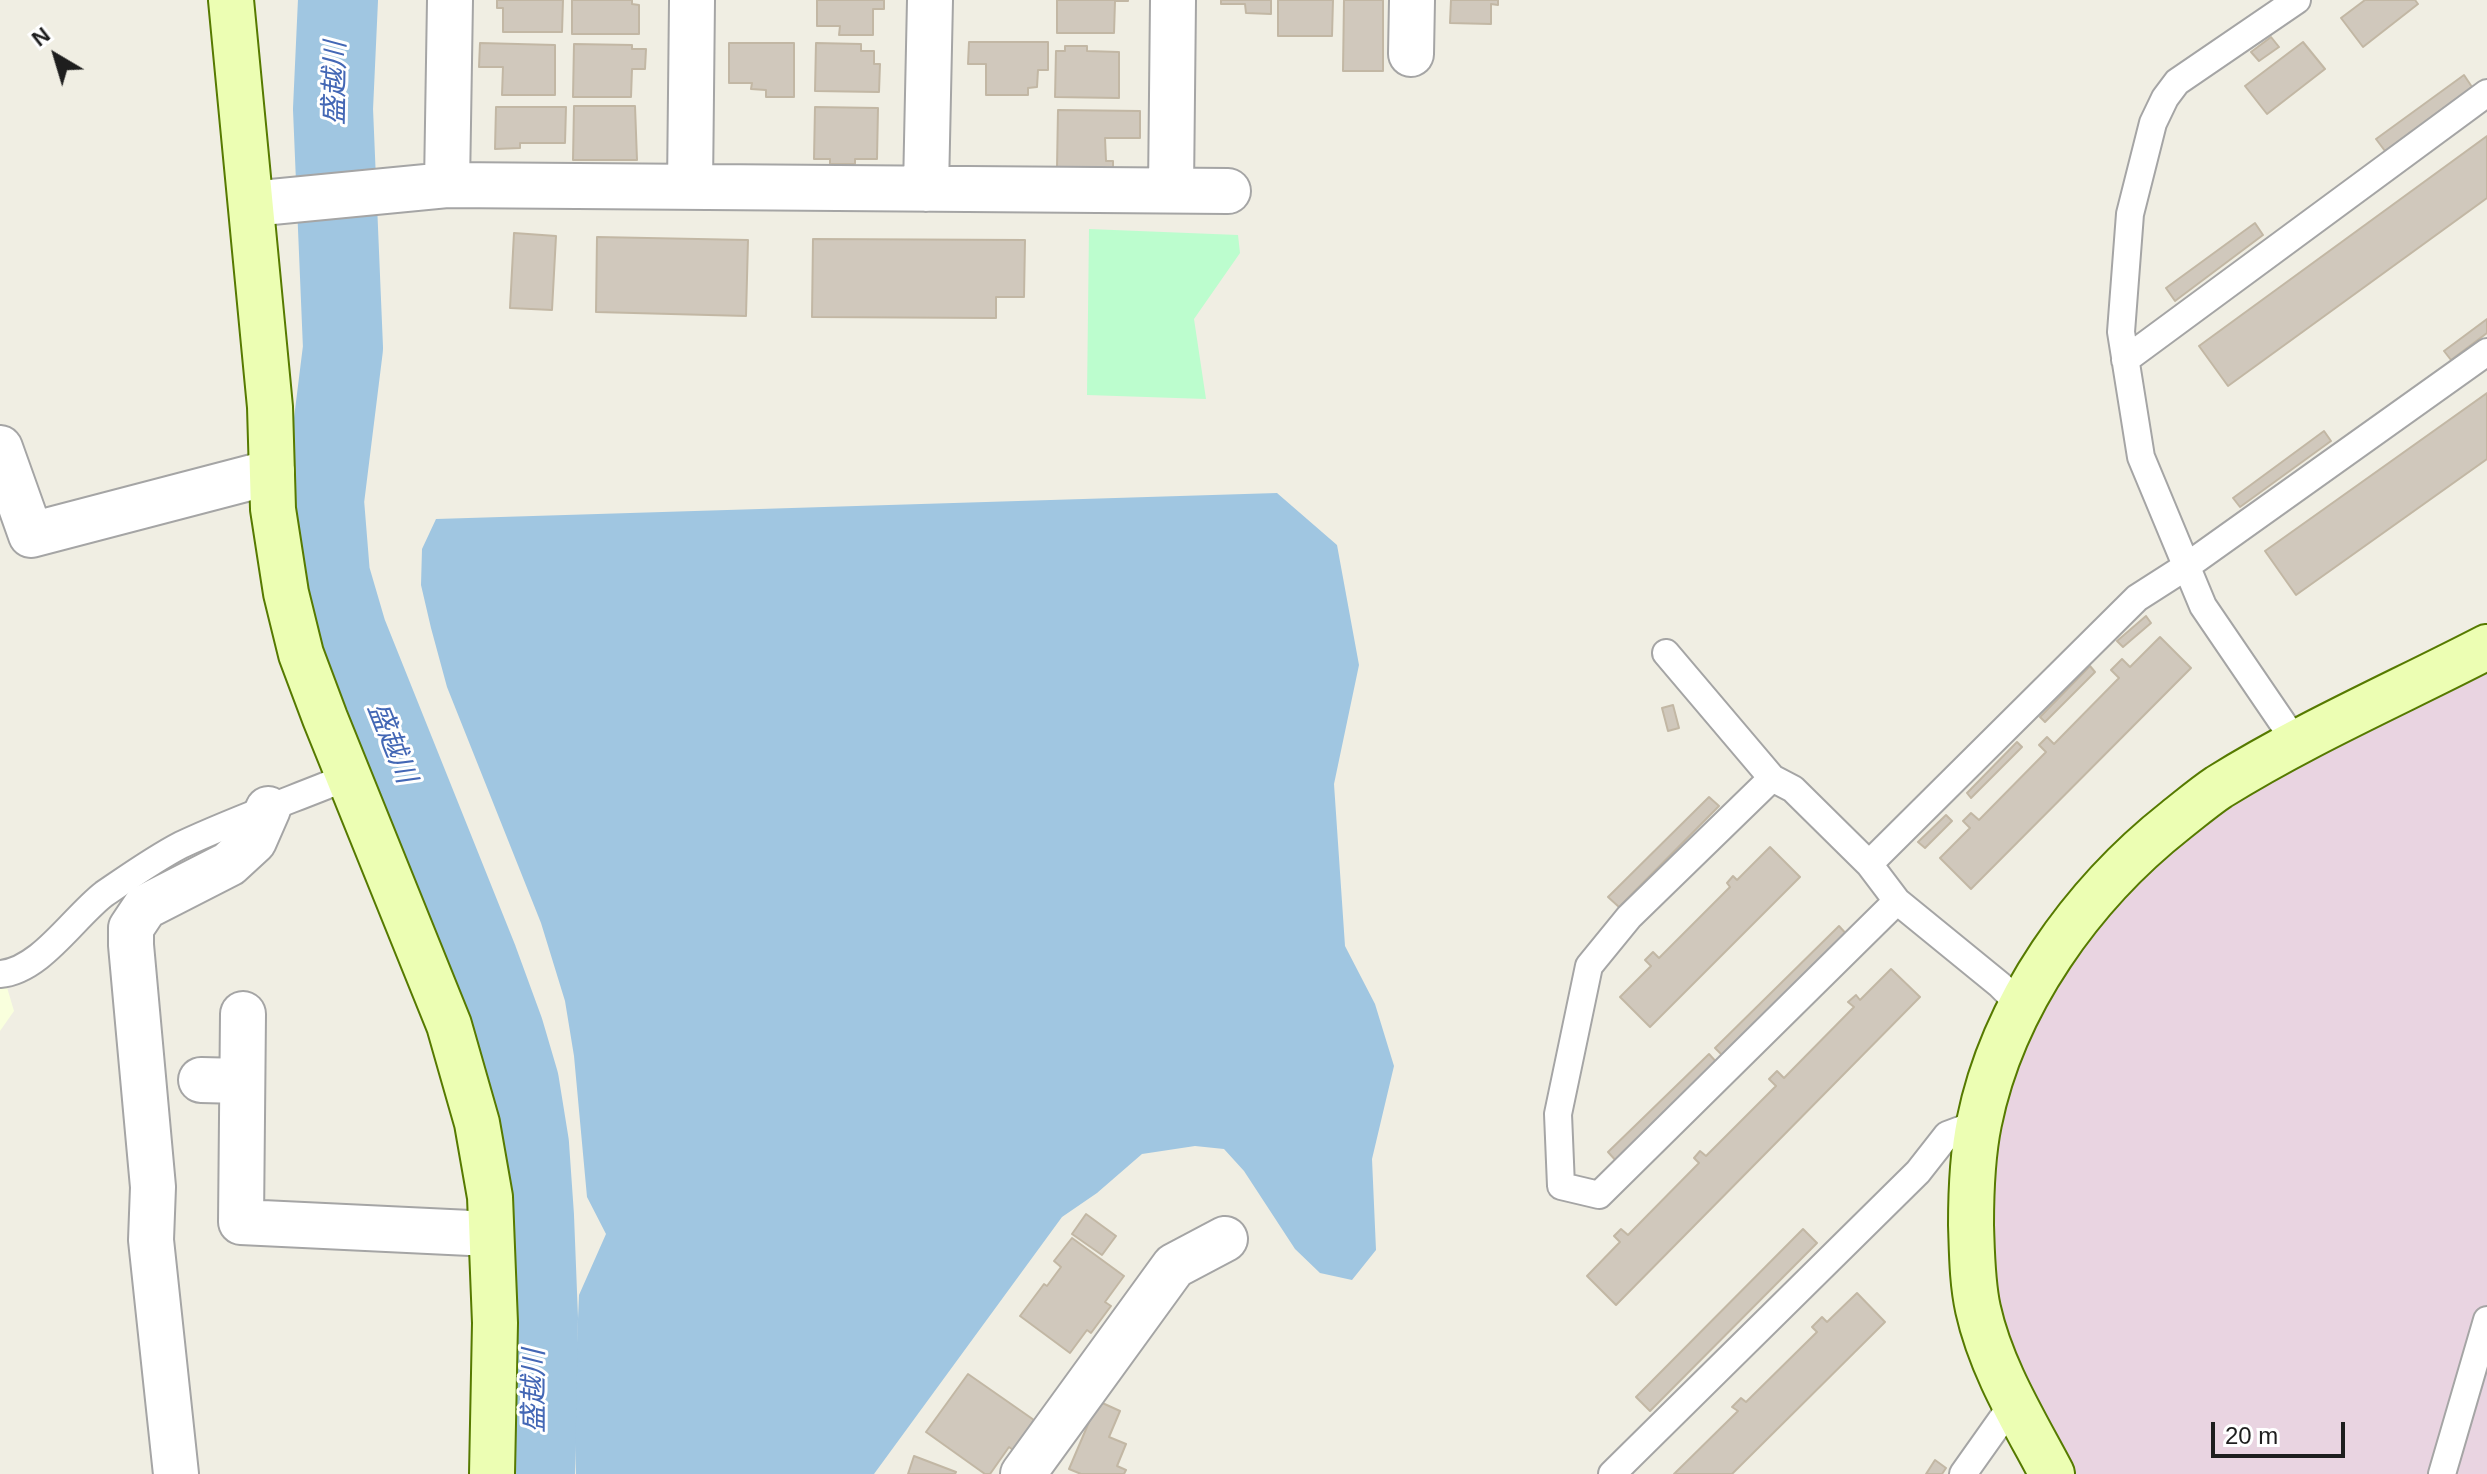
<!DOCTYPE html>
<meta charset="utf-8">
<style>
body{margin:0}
#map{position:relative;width:2487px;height:1474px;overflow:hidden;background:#f0eee3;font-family:Helvetica,sans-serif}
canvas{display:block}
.north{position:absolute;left:16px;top:16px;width:80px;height:80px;-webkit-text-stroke:6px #fff;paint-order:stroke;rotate:322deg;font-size:22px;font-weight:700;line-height:32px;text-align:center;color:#1e1e1e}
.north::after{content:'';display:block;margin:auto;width:28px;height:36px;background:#1e1e1e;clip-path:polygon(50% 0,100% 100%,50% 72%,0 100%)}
.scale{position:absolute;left:2211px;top:1422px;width:134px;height:36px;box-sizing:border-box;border:4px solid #1e1e1e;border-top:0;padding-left:10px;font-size:24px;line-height:28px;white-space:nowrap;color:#1e1e1e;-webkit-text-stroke:6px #fff;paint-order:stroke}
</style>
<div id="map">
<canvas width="2487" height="1474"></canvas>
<div class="north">N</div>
<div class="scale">20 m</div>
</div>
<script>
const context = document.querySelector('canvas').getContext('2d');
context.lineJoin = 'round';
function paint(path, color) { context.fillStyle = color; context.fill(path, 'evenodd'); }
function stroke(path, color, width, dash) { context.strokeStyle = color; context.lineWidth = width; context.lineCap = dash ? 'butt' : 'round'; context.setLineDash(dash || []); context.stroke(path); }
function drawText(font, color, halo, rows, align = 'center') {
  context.font = font + ' Helvetica,"Noto Sans JP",sans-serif'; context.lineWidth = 6; context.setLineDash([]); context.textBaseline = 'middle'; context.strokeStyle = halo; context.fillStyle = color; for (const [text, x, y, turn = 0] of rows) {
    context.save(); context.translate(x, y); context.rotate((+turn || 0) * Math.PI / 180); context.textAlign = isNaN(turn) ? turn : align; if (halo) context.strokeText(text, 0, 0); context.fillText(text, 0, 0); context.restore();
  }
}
const industrial = new Path2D(`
 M2487,670V1474H2073L2025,1385L2007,1337L1993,1278V1173L2000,1114L2019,1049L2044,1002L2088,939L2142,877L2199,824L2273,780Z`);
const education = new Path2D(`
 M0,964L14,1011L0,1031Z`);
const park = new Path2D(`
 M1089,229L1238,235L1240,253L1194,319L1206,399L1087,395Z`);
const water = new Path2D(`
 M1277,493L1337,545L1359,665L1334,784L1345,946L1375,1004L1394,1066L1372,1159L1376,1250L1352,1280L1320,1273L1295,1249L1244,1171L1224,1149L1195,1146L1142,1154L1097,1193L1062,1217L874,1474H576L574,1415L579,1295L606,1234L587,1197L574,1056L565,1001L541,923L447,687L431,628L421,585L422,549L436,519Z`);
const river = new Path2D(`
 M338,0L333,109L343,348L324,501L330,575L347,633L478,960L504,1031L519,1082L529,1144L534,1216L538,1318L535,1474`);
const building = new Path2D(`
 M497,0H563L562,32H503V8H497Z
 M572,0H632V4L639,5V34H572Z
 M817,0H884V9H873V35H839L840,26H817Z
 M1057,0H1128V1H1115L1114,33H1057Z
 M1221,0H1271V14L1246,13L1245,4H1221Z
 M1278,0H1333L1332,36H1278Z
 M1344,0H1383V71H1343Z
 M1451,0H1498V5L1491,4V24L1450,23Z
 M2365,0H2415L2418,4L2363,47L2341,18Z
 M2271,37L2279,47L2259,61L2251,52Z
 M969,42H1048V70H1038L1037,87L1028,88V95H986V64H968Z
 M2303,42L2325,69L2267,114L2245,86Z
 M480,43L555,45V95H502L503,67H479Z
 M729,43H794V97H766V90L751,89L752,83H729Z
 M816,43L861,44V51H874V64H880L879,92L815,91Z
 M574,44L632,45V49H646L645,69H632L631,97H573Z
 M1065,46H1087V51L1119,52V98L1055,97L1056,51H1065Z
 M2464,75L2472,87L2385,151L2376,139Z
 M574,106H635L637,160H573Z
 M496,107H566L565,143H520V148L495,149Z
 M815,107L878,108L877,159H855V164H830V159H814Z
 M1058,110L1140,111V138H1105L1106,161H1113V171L1057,168Z
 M2487,136V198L2228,386L2199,346Z
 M2255,223L2263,235L2175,301L2166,288Z
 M514,233L556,236L552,310L510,308Z
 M597,237L748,240L746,316L596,312Z
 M813,239L1025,240L1024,297H996V318L812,317Z
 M2487,319V333L2451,360L2444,351Z
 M2487,393V459L2296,595L2265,551Z
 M2324,431L2331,441L2240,507L2233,498Z
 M2146,616L2151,623L2123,647L2117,641Z
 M2160,637L2191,668L1971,889L1940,858L1970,828L1963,821L1971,813L1979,820L2046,752L2039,745L2047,737L2054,744L2119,678L2111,670L2122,659L2130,667Z
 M2090,666L2095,672L2045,722L2040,717Z
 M1673,705L1679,728L1668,731L1662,708Z
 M2017,742L2022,747L1971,798L1967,793Z
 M1709,797L1719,806L1619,907L1608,897Z
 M1946,815L1952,821L1925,848L1918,842Z
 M1770,847L1800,877L1650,1027L1620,997L1651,966L1645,960L1653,952L1659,958L1730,887L1727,883L1733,876L1737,880Z
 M1839,926L1849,937L1725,1058L1715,1048Z
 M1891,969L1920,997L1616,1305L1587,1276L1620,1242L1614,1236L1621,1229L1628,1235L1699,1163L1694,1158L1700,1151L1706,1156L1776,1086L1769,1079L1777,1071L1784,1078L1854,1007L1848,1002L1856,995L1860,1000Z
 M1709,1054L1719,1065L1618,1163L1608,1152Z
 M1086,1214L1116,1236L1102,1255L1072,1234Z
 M1803,1229L1817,1243L1650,1411L1636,1397Z
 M1072,1238L1124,1276L1105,1302L1111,1306L1091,1333L1087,1330L1070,1353L1020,1316L1044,1284L1047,1286L1061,1267L1054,1261Z
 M1857,1293L1885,1322L1732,1474H1674L1738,1411L1732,1407L1741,1398L1746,1402L1817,1332L1812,1327L1822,1317L1827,1322Z
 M968,1374L1034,1420L1013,1450L1009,1447L990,1474H985L926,1432Z
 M1098,1401L1120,1411L1109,1437L1126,1444L1117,1466L1126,1470L1124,1474H1081L1069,1469Z
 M914,1456L956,1472L955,1474H908Z
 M1935,1460L1946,1468L1942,1474H1926Z`);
const lane = new Path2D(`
 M2125,360L2487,93
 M1666,653L1772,778L1793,789L1869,864L1897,901L2000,985L2021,1006
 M2297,744L2203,606L2141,457L2121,332L2130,214L2153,123L2165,98L2177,82L2297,0
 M1772,778L1629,917L1589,966L1558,1114L1561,1186L1599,1195L1897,901
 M1869,864L2137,598L2187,566L2487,352
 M0,974C40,971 73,918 104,894C129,877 154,859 181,845C236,819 294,799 350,776
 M1612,1474L1918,1172L1947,1135L1979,1123
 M1963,1474L2014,1402
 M2442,1474L2487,1320`);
const street = new Path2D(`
 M1411,54L1412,0
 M447,185L450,0
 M690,187L692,0
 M926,189L930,0
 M1171,190L1173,0
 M251,204L447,185L1228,191
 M0,448L31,535L272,472
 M243,1014L241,1222L491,1234
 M201,1080L242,1081
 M176,1474L151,1240L153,1187L131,945V928L145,907L229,864L254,841L268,809
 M1023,1474L1174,1266L1225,1239`);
const secondary = new Path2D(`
 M231,0L270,407L273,509L286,593L301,654L325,718L449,1025L477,1123L490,1197L495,1323L492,1474
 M2052,1474C2024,1421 1991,1368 1978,1309C1972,1282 1972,1253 1971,1225C1971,1191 1972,1157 1979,1123C2003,1004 2082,894 2176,820C2190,809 2204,797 2219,787C2304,734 2398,693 2487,647`);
const waterNames = [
 ["盛越川",336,83,-89],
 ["盛越川",391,743,68],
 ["盛越川",535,1391,-90]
];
paint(industrial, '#e9d4e1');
paint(education, '#f9ffdd');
paint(park, '#bcfdce');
paint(water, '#a0c6e1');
stroke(river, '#a0c6e1', 80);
paint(building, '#d0c8bc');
stroke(building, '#c2b7a4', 2);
stroke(lane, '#a5a5a5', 30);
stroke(street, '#a5a5a5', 48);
stroke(secondary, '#567a00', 48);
stroke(lane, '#fff', 26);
stroke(street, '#fff', 44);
stroke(secondary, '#ecfeb3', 44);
drawText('italic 28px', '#4367b5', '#fff', waterNames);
</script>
